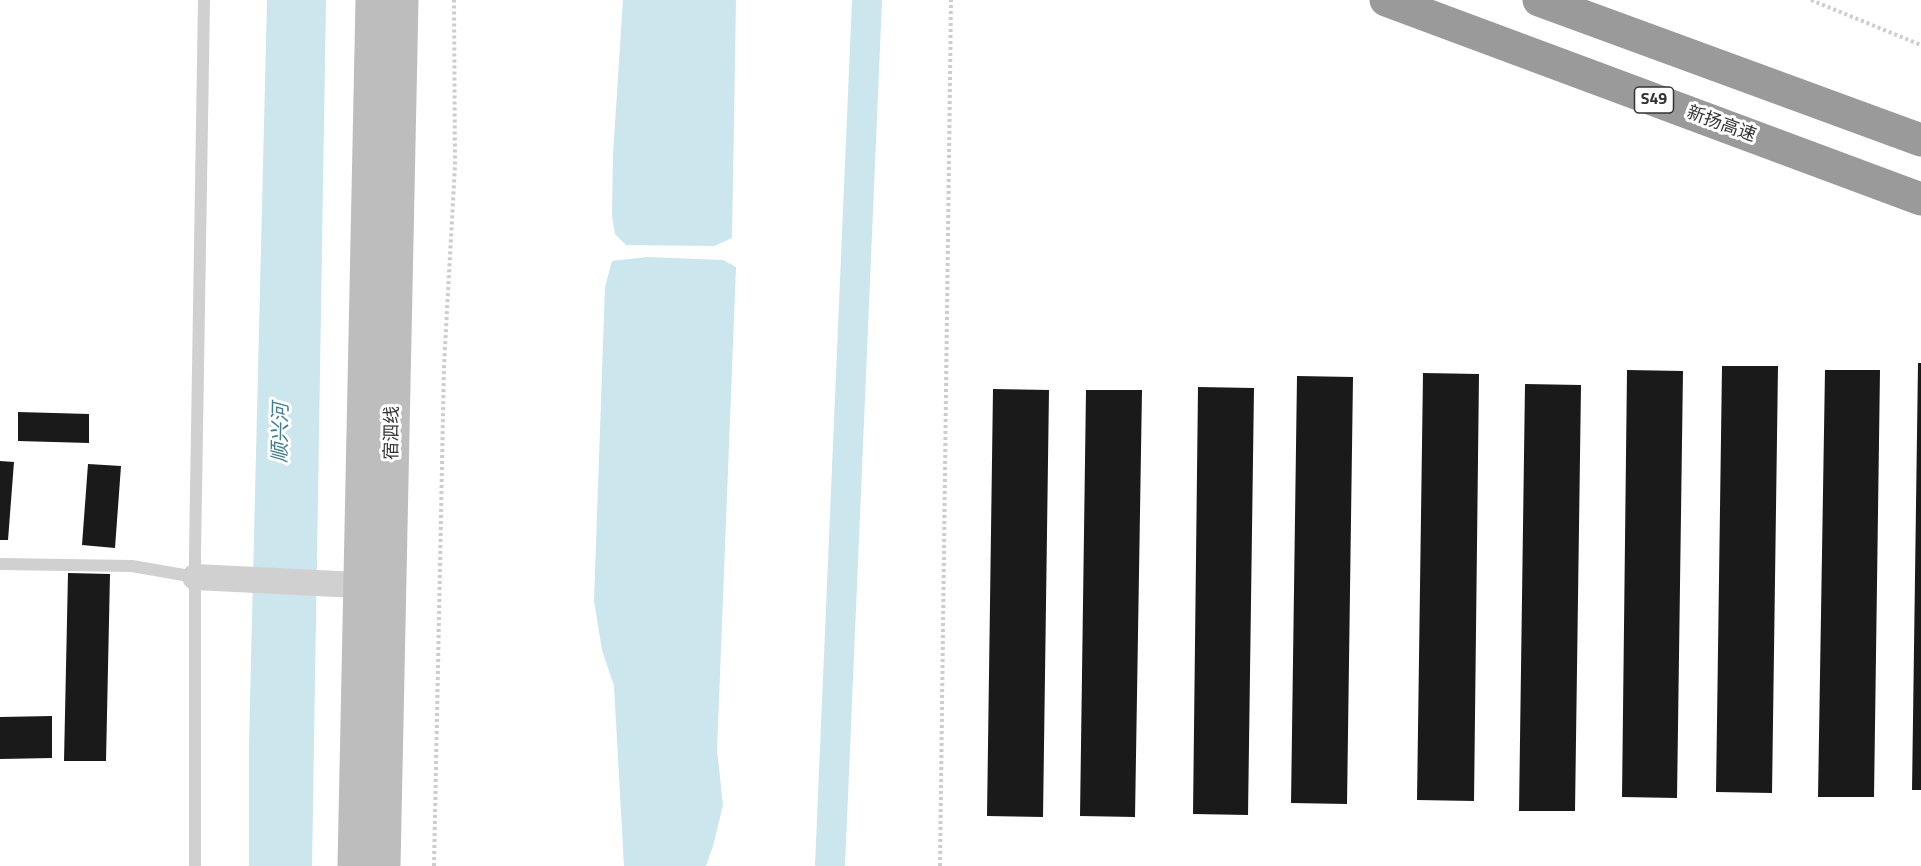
<!DOCTYPE html>
<meta charset="utf-8">
<style>
body{margin:0}
canvas{display:block;background:#fff}
</style>
<canvas width="1921" height="866"></canvas>
<script>
const context = document.querySelector('canvas').getContext('2d');
context.lineJoin = 'round';
function paint(path, color) { context.fillStyle = color; context.fill(path, 'evenodd'); }
function stroke(path, color, width, dash) { context.strokeStyle = color; context.lineWidth = width; context.lineCap = dash ? 'butt' : 'round'; context.setLineDash(dash || []); context.stroke(path); }
function drawText(font, color, halo, rows, align = 'center') {
  context.font = font + ' "Titillium Web","Noto Sans SC",sans-serif'; context.lineWidth = 6; context.setLineDash([]); context.textBaseline = 'middle'; context.strokeStyle = halo; context.fillStyle = color; for (const [text, x, y, turn = 0] of rows) {
    context.save(); context.translate(x, y); context.rotate((+turn || 0) * Math.PI / 180); context.textAlign = isNaN(turn) ? turn : align; if (halo) context.strokeText(text, 0, 0); context.fillText(text, 0, 0); context.restore();
  }
}
const water = new Path2D(`
 M267,0H326L312,866H249V742Z
 M623,0H736L732,238L714,246L626,245L615,234L612,216L613,155Z
 M647,257L723,260L736,267L717,750L723,805L713,846L706,866H624L614,686L602,650L594,601L605,287L612,261Z`);
const canal = new Path2D(`
 M830,866L867,0`);
const building = new Path2D(`
 M1918,363H1921V790H1912Z
 M1722,366H1778L1772,793L1716,792Z
 M1627,370L1683,371L1677,798L1622,797Z
 M1825,370H1880L1874,797H1818Z
 M1423,373L1479,374L1474,801L1417,800Z
 M1297,376L1353,377L1347,804L1291,803Z
 M1525,384L1581,385L1575,811H1519Z
 M1198,387L1254,388L1248,815L1193,814Z
 M993,389L1049,390L1043,817L987,816Z
 M1086,390H1142L1135,817L1080,816Z
 M18,412L89,414V443L18,441Z
 M0,461L14,462L8,540H0Z
 M88,464L121,466L115,548L82,545Z
 M68,573L110,574L106,761H64Z
 M52,716V758L0,759V717Z`);
const path = new Path2D(`
 M1811,0L1921,45
 M434,866L444,366L455,165L454,0
 M940,866L951,0`);
const service = new Path2D(`
 M0,564L132,566L195,577
 M195,866V553L204,0`);
const minor = new Path2D(`
 M195,577L378,586`);
const secondary = new Path2D(`
 M354,866L372,0
 M384,866L402,0`);
const motorway = new Path2D(`
 M1386,0L1921,199
 M1539,0L1921,140`);
const shields = [
 [1654,100,39]
];
const shieldNames = [
 ["S49",1654,100]
];
const streetNames = [
 ["新扬高速",1721,125,20],
 ["宿泗线",393,433,-89]
];
const waterNames = [
 ["顺兴河",282,433,-89]
];
paint(water, '#cbe6ec');
stroke(canal, '#cbe6ec', 30);
paint(building, '#1a1a1a');
stroke(path, '#cdcdcd', 4, [3, 3]);
stroke(service, '#d0d0d0', 12);
stroke(minor, '#d0d0d0', 26);
stroke(secondary, '#bdbdbd', 33);
stroke(motorway, '#9a9a9a', 33);
for (const [x, y, w] of shields) { const box = new Path2D(); box.roundRect(x - w / 2, y - 13, w, 26, 4.5); context.fillStyle = '#fff'; context.fill(box); stroke(box, '#333', 1.5); }
drawText('bold 16px', '#333', null, shieldNames);
drawText('18px', '#333', '#fff', streetNames);
drawText('italic 20px', '#3c7f91', '#fff', waterNames);
</script>
